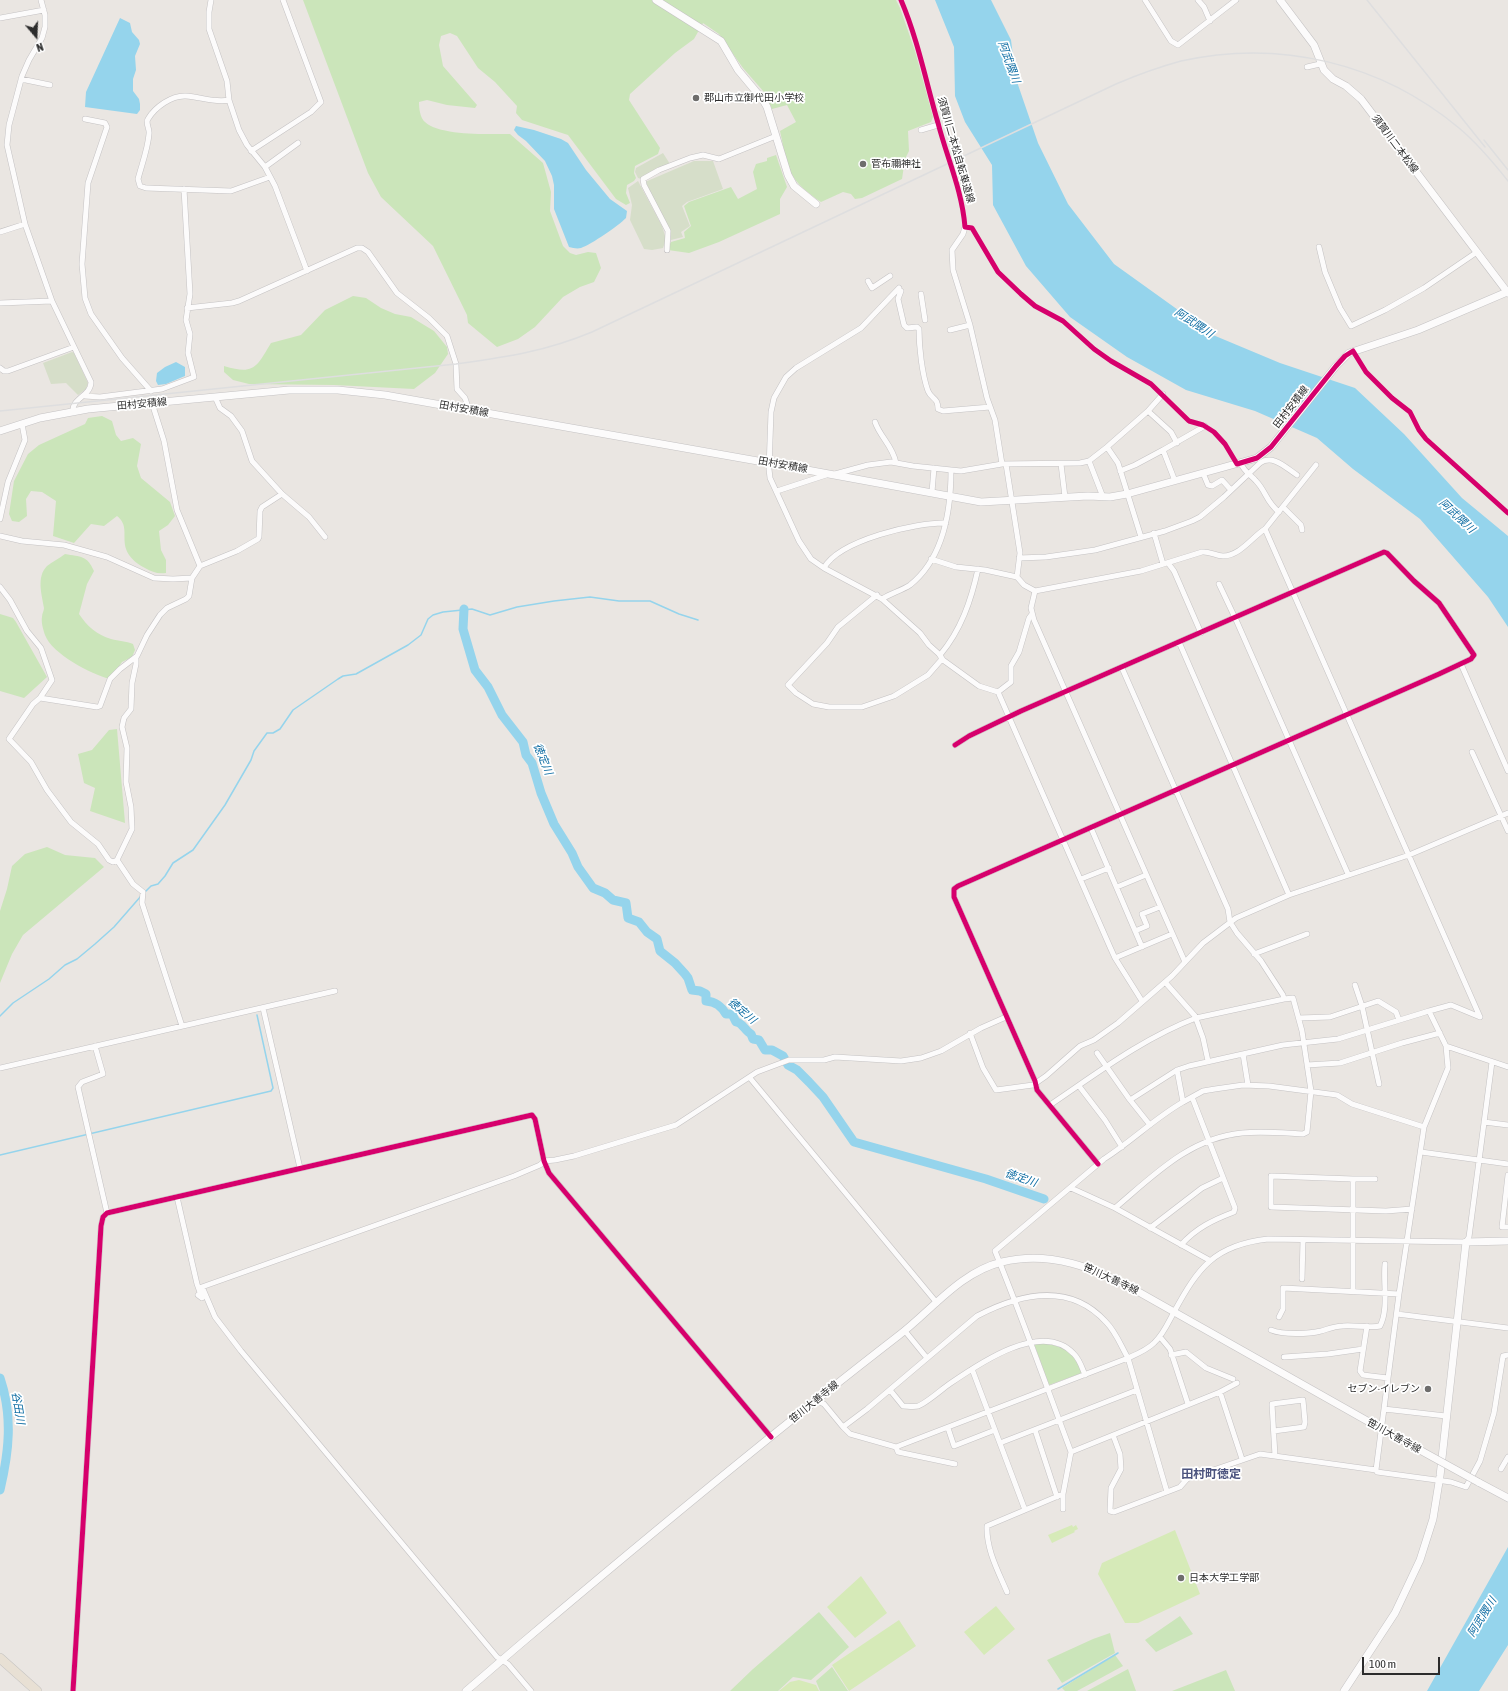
<!DOCTYPE html>
<meta charset="utf-8">
<style>
body{margin:0}
#map{position:relative;width:1508px;height:1691px;overflow:hidden;background:#eae6e2;font-family:"Asap Condensed",sans-serif}
canvas{display:block}
.north{position:absolute;left:16px;top:16px;width:40px;height:40px;-webkit-text-stroke:3px #fff;paint-order:stroke;rotate:161deg;font-size:11px;font-weight:700;line-height:16px;text-align:center;color:#2c2c2c}
.north::after{content:'';display:block;margin:auto;width:14px;height:18px;background:#2c2c2c;clip-path:polygon(50% 0,100% 100%,50% 72%,0 100%)}
.scale{position:absolute;left:1362px;top:1657px;width:78px;height:18px;box-sizing:border-box;border:2px solid #2c2c2c;border-top:0;padding-left:5px;font-size:12px;line-height:14px;white-space:nowrap;color:#2c2c2c;-webkit-text-stroke:3px #fff;paint-order:stroke}
</style>
<div id="map">
<canvas width="1508" height="1691"></canvas>
<div class="north">N</div>
<div class="scale">100 m</div>
</div>
<script>
const context = document.querySelector('canvas').getContext('2d');
context.lineJoin = 'round';
function paint(path, color) { context.fillStyle = color; context.fill(path, 'evenodd'); }
function stroke(path, color, width, dash) { context.strokeStyle = color; context.lineWidth = width; context.lineCap = dash ? 'butt' : 'round'; context.setLineDash(dash || []); context.stroke(path); }
function drawText(font, color, halo, rows, align = 'center') {
  context.font = font + ' "Asap Condensed","Noto Sans JP",sans-serif'; context.lineWidth = 3.5; context.setLineDash([]); context.textBaseline = 'middle'; context.strokeStyle = halo; context.fillStyle = color; for (const [text, x, y, turn = 0] of rows) {
    context.save(); context.translate(x, y); context.rotate((+turn || 0) * Math.PI / 180); context.textAlign = isNaN(turn) ? turn : align; if (halo) context.strokeText(text, 0, 0); context.fillText(text, 0, 0); context.restore();
  }
}
const green = new Path2D(`
 M303,0H896L900,8L915,51L933,117L931,122L908,131L909,151L905,159L902,179L862,198L855,199L851,194L843,192L821,202C809,194 796,184 790,171C785,159 783,144 780,131L796,122L787,105L772,109L764,92L743,68L719,34L703,23L694,39L675,53L630,94L629,100L660,148L658,154L635,166L634,173L636,178L634,181L627,185L626,193L630,203L626,205L616,199L568,135L522,120L516,113L517,106L495,82L478,68L457,36L450,33L441,36L439,45L443,66L477,105L475,108L447,105L427,100L419,102C419,108 420,118 425,122C440,136 489,134 510,134L543,163L551,192L550,211L563,246L570,253L576,255L588,252L596,253L601,268L594,282L580,287L563,297L535,327L518,339L497,347L468,323L467,315L433,246L381,197L368,173Z
 M776,155L787,187L780,199V214L719,242L689,253L668,250V248L671,242L685,238L684,232L691,226L684,206L689,202L731,187L738,199L757,189L753,172L756,164L767,161V158Z
 M353,296L366,298L381,308L395,314L411,317L434,331L447,347L448,354L435,373L414,389L334,385L249,384L233,380L224,372V366C254,375 256,368 271,343L301,335L325,310Z
 M102,416L112,421L116,435L121,441L133,438L141,444L137,466L141,478L170,502L175,516L168,525L159,531L161,550L166,560V573C157,574 152,572 145,568C110,549 135,530 117,516L104,526L91,524L74,543L53,536L56,501L42,492L31,491L26,499L27,516L19,522L12,521L9,514L14,481L28,454L39,445L85,424L88,418Z
 M65,554C81,557 87,555 94,571L87,584L79,614C87,626 97,635 111,639C119,641 126,641 133,644L135,650L132,657L122,662L110,679C91,674 52,654 45,635C43,629 41,622 42,617C42,613 44,611 44,608C42,595 36,577 47,566C52,562 60,558 65,554Z
 M0,614L13,618L16,622L47,677L24,698L0,691Z
 M117,729L125,823L90,811L95,788L84,783L78,754L92,750L109,730Z
 M47,847L65,855L95,858L104,867L23,935L12,954L0,983V911L7,889L12,866L25,854Z
 M1044,1343C1064,1347 1076,1352 1082,1373L1049,1385L1034,1344Z
 M819,1612L849,1647L811,1680L793,1677L778,1691H730L753,1669Z
 M1180,1616L1193,1634L1156,1652L1145,1640Z
 M1110,1633L1115,1653L1062,1683L1047,1660L1093,1639Z
 M1115,1655L1123,1666L1077,1691H1065L1062,1688Z
 M832,1667L848,1691H820L816,1681Z
 M1128,1669L1136,1691H1087Z
 M1226,1670L1235,1691H1172Z`);
const cemetery = new Path2D(`
 M663,153L670,164L641,179L638,178L635,172L636,168Z
 M694,161H713L723,189L687,202L682,206L690,226L681,232L683,237L671,240L670,233L645,182Z
 M638,181L662,226L666,239L663,248L652,250L644,249L630,220L632,205L628,188Z
 M72,352L74,353L88,383L86,389L78,395L66,383L51,384L43,363Z`);
const pitch = new Path2D(`
 M1072,1525L1073,1527L1076,1525L1078,1529L1074,1531L1075,1532L1052,1543L1048,1535Z
 M1175,1530L1200,1594L1138,1623H1125L1098,1574L1102,1563Z
 M861,1576L887,1613L855,1638L827,1607Z
 M996,1606L1015,1629L984,1655L964,1632Z
 M899,1620L916,1646L849,1691L832,1665Z
 M799,1680L816,1685L819,1691H779L790,1682Z`);
const water = new Path2D(`
 M935,0H991L1011,40L1016,79L1038,143L1068,204L1114,264L1213,335L1280,363L1355,388L1404,434L1462,498L1508,536V627L1488,597L1420,519L1353,469L1317,438L1255,411L1186,390L1127,357L1070,317L1026,266L993,205L992,165L965,122L955,96L954,47Z
 M120,18L130,23L132,32L139,40L140,44L135,56L136,70L133,79V91L139,99L140,104V110L137,114L85,107L86,92Z
 M516,126L534,130L561,139L568,143L586,170L610,199L627,211L626,218C618,226 592,244 581,248C577,249 573,248 569,247L554,209V185L552,176L545,161L526,141L518,135L514,130Z
 M176,362L185,367V376L166,384L158,385L156,381L157,373L165,367Z
 M1508,1547V1645L1479,1691H1427Z`);
const stream = new Path2D(`
 M145,892L151,886L158,884L165,876L173,863L193,850L225,805L251,760L254,751L267,733H273L280,729L293,710L338,679L343,676L356,674L408,645L421,635L428,619L433,615L443,612L472,609L490,615L517,607L554,601L590,597L619,601H650L679,614L698,620
 M0,1016L13,1003L49,979L65,965L77,959L95,944L114,927L141,896
 M0,1155L271,1091L273,1088L257,1015
 M1058,1689L1118,1653`);
const river = new Path2D(`
 M464,609L463,629L475,670L488,687L502,715L523,742L526,755L532,763L541,793L554,824L572,853L578,867L593,888L605,893L613,900L626,903L628,918L639,922L647,932L657,939L660,951L675,963L685,974L688,978L692,990L700,991L706,994V1001C716,1002 721,1006 726,1014H732L736,1022C742,1022 745,1031 751,1034L753,1039L759,1040L765,1050H772L783,1056L788,1065L797,1070L809,1082L823,1097L854,1142L986,1179L1044,1199
 M0,1378C13,1416 9,1452 0,1490`);
const minor = new Path2D(`
 M41,0L45,15V27L42,38L29,60L22,76L9,125L7,145L25,224L52,301L91,382C91,396 72,398 73,411
 M211,0L209,12V29L227,81L229,100L239,130L247,145L265,167L275,186L307,271
 M1145,0L1171,41L1178,45L1236,0
 M1198,0L1204,7L1210,21
 M0,18L44,10
 M1307,67L1320,64
 M21,79L50,85
 M229,100C214,103 201,97 186,96C172,95 155,107 148,119C145,123 150,129 149,134C148,148 142,164 138,179L140,186L146,188L231,191L270,177
 M85,119L105,123L107,127L88,183L82,264L85,298L91,314L122,358L151,391
 M921,130L938,125
 M251,151L311,112L321,102L283,0
 M265,167L298,143
 M965,227L963,234L952,250L953,270L970,325L987,398L995,420L1002,464
 M0,232L25,224
 M1319,247L1325,272L1340,308L1351,326L1385,310L1424,288L1477,252
 M667,250L668,231L644,185L643,179L659,170L690,158L703,155L719,159L776,136
 M868,281L872,288L890,276
 M899,288L861,328L796,368L786,377L774,398L771,412L769,469L770,478L799,541L811,559L824,568L882,599L920,633L929,645L939,654L943,660L979,686L998,692L1011,682V666L1019,652L1029,618L1032,614
 M901,291L898,299L904,325L907,328L917,327L919,329C919,347 922,374 928,391C932,400 938,397 938,409L943,411L990,407
 M921,294L925,320
 M0,303L52,301
 M187,308L232,303L239,301L357,248H362L368,252L397,293L429,318L447,336L456,364L457,389L465,398L469,410
 M950,330L970,325
 M0,368L4,371H8L74,347
 M85,396L100,397L162,389L194,377L188,353L190,334L186,320L190,294L184,189
 M215,397L220,408L231,416L242,431L252,461L282,494L309,517L325,537
 M152,403L164,441L177,510L200,566
 M1148,411L1171,432L1177,443
 M875,422C880,437 893,446 896,463
 M1107,447L1148,411L1163,394
 M1163,450L1205,426
 M1089,461L1103,497
 M1241,463C1243,471 1251,475 1256,481C1266,491 1266,502 1279,512
 M1006,464L1020,553L1017,577L1024,585L1035,591L1141,571L1202,552C1209,551 1216,556 1223,556C1240,556 1252,537 1265,529L1480,1017
 M1061,464L1065,497
 M1120,471L1135,465L1163,450L1175,481
 M1203,473L1208,485L1212,486L1222,480L1231,490
 M835,474L868,465L891,462L913,466L961,471L1002,464L1080,463L1089,461L1107,447L1118,463L1141,537
 M777,491L826,475
 M932,492L934,468
 M1283,507L1301,525L1302,530
 M0,519L8,482L25,440L22,424
 M1265,529L1316,465
 M1154,533L1163,564
 M0,536L22,541L64,545L107,557L154,578L173,579L192,578L200,566L237,551L258,539L259,537L260,511L262,507L282,494
 M1019,558L1046,557L1095,550L1165,531L1192,521L1200,517L1224,497L1260,463C1273,454 1286,468 1297,475
 M931,559L956,567L985,570L1017,577
 M1168,563L1174,571L1201,633
 M824,568C839,540 917,522 946,523
 M1219,584L1237,622L1348,874
 M0,587L10,600L27,631L41,648L52,680L40,698L33,704L9,739L31,762L47,790L71,822L98,844L109,860L113,862L117,860L133,884L143,892L142,903L182,1026
 M1035,591L1031,608L1034,620L1185,962
 M877,595L838,627L827,643L788,685L796,693L813,704L829,707H862L894,696L928,675L942,659
 M882,599C891,593 901,591 910,585C944,558 951,511 951,470
 M1179,642L1289,895
 M940,655C961,630 971,601 978,569
 M1461,664L1508,771
 M1122,668L1228,909L1230,922L1237,933L1261,961L1283,995L1284,999
 M998,692L1110,947L1115,958L1142,1001
 M40,698L97,707L100,706L110,679L120,669L137,656L147,635L160,615L167,608L186,599L189,596L192,578
 M955,745L969,736L1021,711L1384,552L1387,553L1414,581L1439,603L1474,655L1471,659L1439,674L958,886L954,889V897L1035,1081L1037,1090L1098,1164
 M1472,752L1508,831
 M1091,828L1142,947
 M117,860L132,829L131,807L126,782L127,748L122,727L124,718L131,709L132,683L136,664V658
 M1081,879L1109,868
 M1117,887L1146,875
 M1135,931L1147,926L1142,914L1160,907
 M1254,954L1307,934
 M1115,958L1172,934
 M1165,982L1195,1016L1203,1038L1208,1061
 M1355,985L1362,1006L1379,1084
 M263,1008L300,1168
 M1429,1011L1451,1005L1480,1017
 M1299,1018L1330,1017L1378,1001L1396,1012L1399,1020
 M970,1033L983,1068L996,1090L1033,1085L1046,1076L1080,1046L1094,1040L1118,1023L1172,976L1203,943L1236,918L1289,895L1409,855L1508,813
 M95,1046L103,1074L82,1082L78,1087L107,1213
 M1446,1046L1508,1067
 M1097,1053L1130,1100L1150,1125
 M1243,1054L1248,1085
 M1307,1065L1340,1063L1402,1043L1440,1033
 M0,1068L335,991
 M1177,1070L1183,1102L1203,1091L1215,1089L1243,1085L1269,1086L1337,1095L1352,1104L1424,1127
 M750,1078L937,1303
 M1079,1086L1105,1120L1122,1147
 M1130,1100L1177,1070L1189,1066L1283,1045L1338,1039L1429,1011L1446,1046L1448,1068L1424,1127L1399,1294L1376,1470
 M1050,1105C1096,1074 1143,1038 1196,1018L1284,999L1293,998L1302,1031L1311,1091L1307,1132L1303,1134C1283,1133 1262,1131 1242,1133C1189,1138 1153,1176 1115,1208L1209,1260
 M1484,1122L1508,1125
 M1421,1152L1508,1164
 M1508,1175L1502,1227H1508
 M1353,1179L1271,1176V1207L1386,1211L1412,1209
 M1071,1188L1115,1208
 M177,1197L197,1284L202,1298L198,1295
 M1150,1228L1202,1188L1223,1178
 M1181,1245C1196,1228 1213,1220 1234,1212L1235,1208L1192,1097
 M1302,1279L1303,1240
 M199,1288L514,1176L540,1165L544,1161L555,1160L574,1156L676,1125L757,1072L789,1060H824L835,1057L901,1061L921,1058L941,1051L981,1028L1006,1017
 M203,1289L215,1317L241,1351L497,1657L508,1664L531,1691
 M1353,1291V1179H1375
 M1397,1314L1508,1328
 M1279,1317L1283,1309V1288L1399,1294
 M1367,1326L1360,1371L1363,1375L1388,1378
 M1271,1330C1283,1335 1309,1334 1321,1331C1328,1329 1335,1326 1343,1326C1352,1325 1373,1328 1380,1326C1389,1309 1383,1282 1385,1264
 M905,1331L927,1358
 M1160,1337L1170,1349L1188,1404
 M1171,1355L1186,1352L1206,1368L1233,1379
 M1284,1357L1328,1354L1363,1349
 M972,1369L1025,1510
 M890,1390L903,1406C907,1406 914,1407 918,1406C925,1404 941,1390 948,1385C977,1365 1042,1319 1074,1354C1080,1360 1082,1368 1085,1375
 M1220,1392L1242,1459
 M816,1400L824,1404L843,1427L867,1409L977,1316C1019,1294 1069,1281 1106,1322C1116,1332 1121,1346 1128,1358L1167,1492L1180,1487L1187,1479L1260,1454L1376,1470L1377,1472L1451,1482L1466,1487L1480,1461L1494,1413L1503,1356L1508,1355
 M1384,1409L1446,1416
 M843,1427L850,1434L896,1447L1128,1358C1137,1354 1147,1350 1154,1343C1163,1335 1168,1323 1174,1312C1198,1268 1214,1245 1268,1239L1466,1242L1469,1237L1492,1062
 M948,1428L954,1446L995,1430
 M1035,1430L1057,1497
 M1274,1431L1304,1427L1305,1422L1303,1400L1272,1404L1275,1456
 M1113,1435L1120,1454L1121,1469L1111,1488L1110,1511L1114,1512L1167,1492
 M1000,1443L1137,1390
 M896,1447L898,1452L955,1464
 M1071,1452C1046,1385 1022,1317 995,1251L1104,1159C1132,1141 1155,1118 1183,1102
 M1501,1469L1508,1457
 M1063,1509V1494
 M1007,1592C998,1571 986,1549 987,1526L1063,1494L1071,1452L1220,1392L1237,1383
 M73,1691L101,1226L103,1217L107,1213L532,1115L535,1119L544,1161L549,1173L771,1437`);
const tertiary = new Path2D(`
 M656,0L721,41L738,70L763,100L767,107L788,175L794,186L816,204
 M1478,1482L1508,1498
 M466,1691C485,1675 504,1658 523,1642C646,1538 770,1435 898,1336C931,1311 960,1272 1002,1262C1050,1250 1095,1268 1137,1291L1378,1427
 M1344,1691L1395,1613L1420,1560L1433,1519L1440,1476L1466,1242L1508,1241`);
const secondary = new Path2D(`
 M1280,0L1314,45L1324,70L1333,79L1346,86L1361,99L1508,293
 M0,431L40,418L88,409L289,390H338L385,395L769,463L981,502L1088,496L1110,497L1127,494L1257,458L1271,447L1336,366L1349,353L1418,330L1507,292`);
const trunk = new Path2D(`
 M0,1658L37,1691`);
const rail = new Path2D(`
 M1367,0L1485,147
 M1484,140L1508,170
 M0,411L456,364C506,357 544,352 592,332L1116,84C1137,75 1159,67 1181,61C1280,39 1381,63 1459,128C1477,143 1493,162 1508,181`);
const tertiaryBridge = new Path2D(`
 M1378,1427L1478,1482`);
const cycleway = new Path2D(`
 M901,0C918,40 926,82 938,123C947,158 962,190 965,227L972,228L998,272L1021,294L1035,306L1063,321L1094,349L1111,361L1151,384L1189,421L1203,425L1214,432L1225,444L1237,464L1257,458L1271,447L1336,366L1345,356L1353,351L1366,372L1392,398L1410,412L1419,430L1426,439L1508,513
 M955,745L969,736L1021,711L1384,552L1387,553L1414,581L1439,603L1474,655L1471,659L1439,674L958,886L954,889V897L1035,1081L1037,1090L1098,1164
 M73,1691L101,1226L103,1217L107,1213L532,1115L535,1119L544,1161L549,1173L771,1437`);
const markers = [
 [696,98,4,"#6e6d6c"],
 [863,164,4,"#6e6d6c"],
 [1428,1389,4,"#6e6d6c"],
 [1181,1578,4,"#6e6d6c"]
];
const poiNames = [
 ["郡山市立御代田小学校",704,98],
 ["菅布禰神社",871,164],
 ["セブン-イレブン",1420,1389,"right"],
 ["日本大学工学部",1189,1578]
];
const streetNames = [
 ["須賀川二本松線",1395,144,53],
 ["須賀川二本松自転車道線",956,150,74],
 ["田村安積線",142,404,-5],
 ["田村安積線",1291,407,-52],
 ["田村安積線",464,409,10],
 ["田村安積線",783,465,10],
 ["笹川大善寺線",1111,1279,25],
 ["笹川大善寺線",814,1402,-39],
 ["笹川大善寺線",1394,1436,29]
];
const waterNames = [
 ["阿武隈川",1009,62,70],
 ["阿武隈川",1194,323,33],
 ["阿武隈川",1457,516,43],
 ["徳定川",543,759,68],
 ["徳定川",742,1011,40],
 ["徳定川",1021,1178,19],
 ["谷田川",18,1408,81],
 ["阿武隈川",1482,1617,-58]
];
const quarterNames = [
 ["田村町徳定",1211,1474]
];
paint(green, '#cbe5ba');
paint(cemetery, '#d6dec9');
paint(pitch, '#d6eab8');
paint(water, '#95d4ec');
stroke(stream, '#95d4ec', 1.5);
stroke(river, '#95d4ec', 9);
stroke(minor, '#c4c2c3', 6);
stroke(tertiary, '#c4c2c3', 8);
stroke(secondary, '#c4c2c3', 8);
stroke(trunk, '#c6c4c2', 10);
stroke(minor, '#fcfbfb', 5);
stroke(tertiary, '#fcfbfb', 7);
stroke(secondary, '#fcfbfb', 7);
stroke(trunk, '#e8e0d4', 9);
stroke(rail, '#dededf', 1.5);
stroke(tertiaryBridge, '#c4c2c3', 8, []);
stroke(tertiaryBridge, '#fcfbfb', 7);
stroke(cycleway, '#d6006c', 5);
for (const [x, y, r, color] of markers) { const dot = new Path2D(); dot.arc(x, y, r, 0, 2 * Math.PI); context.fillStyle = color; context.fill(dot); stroke(dot, '#fff', 1.5); }
drawText('10px', '#2c2c2c', '#fff', poiNames, 'left');
drawText('10px', '#2c2c2c', '#fff', streetNames);
drawText('italic 11px', '#0b6ba2', '#fff', waterNames);
drawText('bold 12px', '#4b537e', '#fff', quarterNames);
</script>
